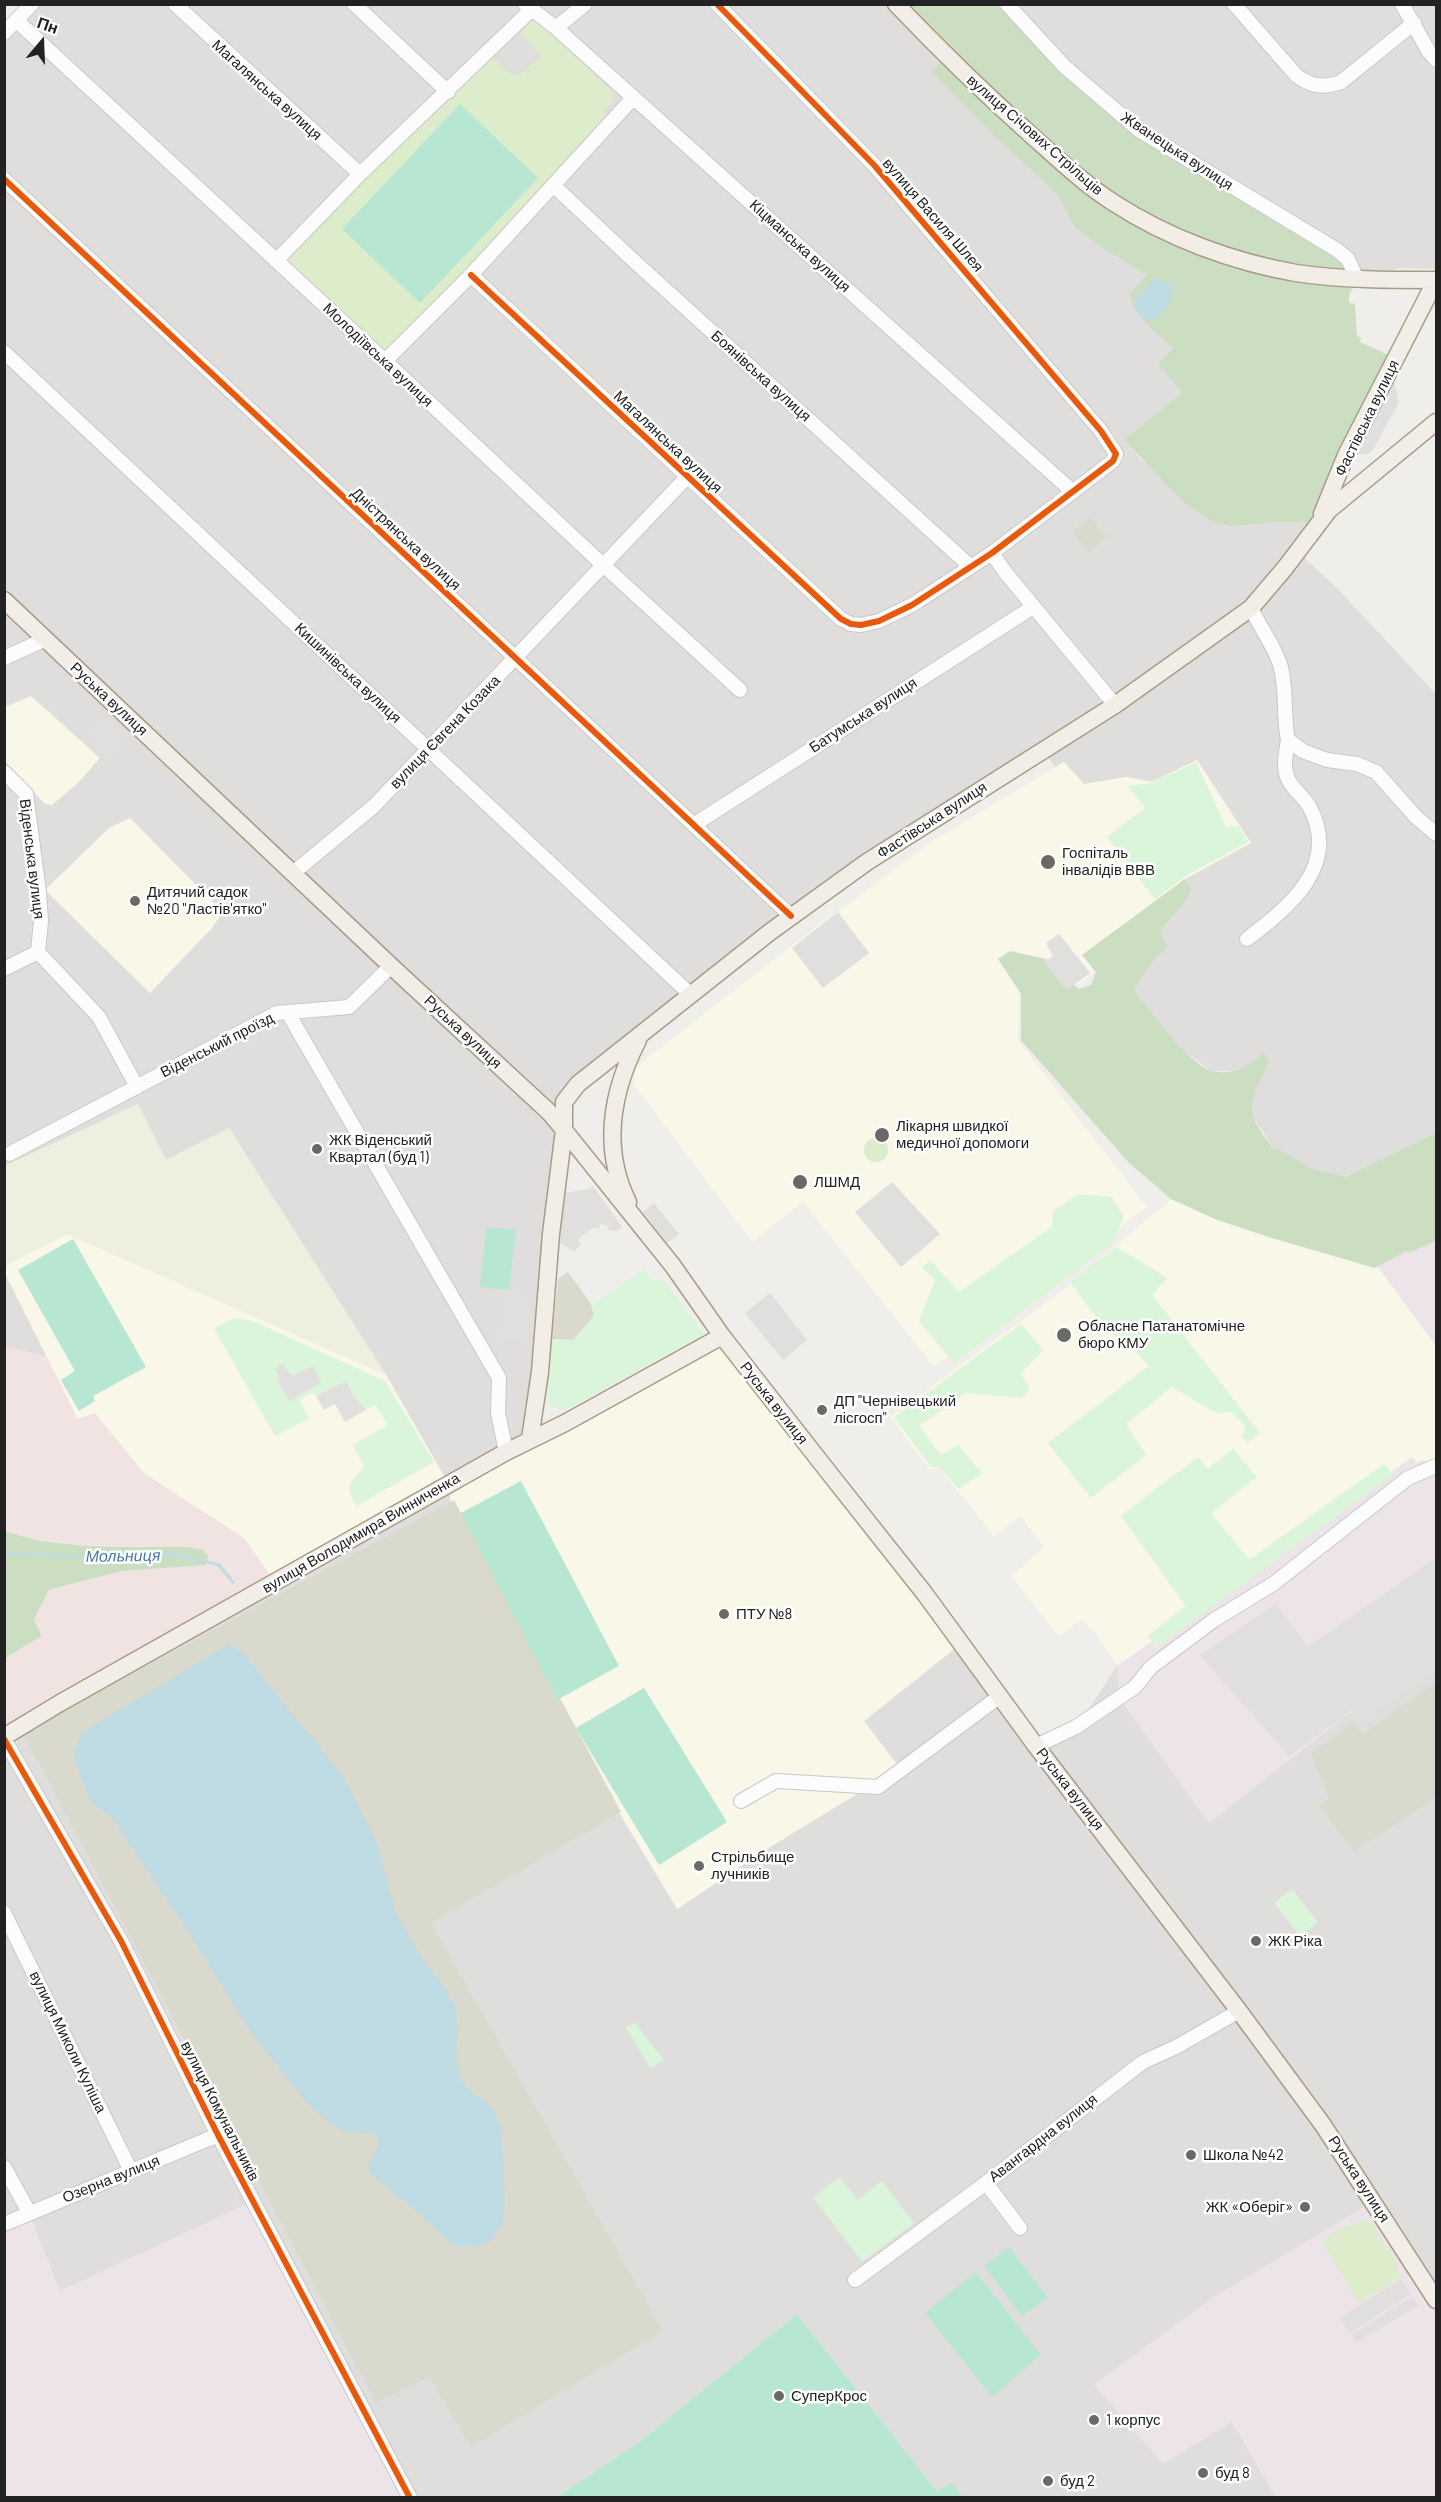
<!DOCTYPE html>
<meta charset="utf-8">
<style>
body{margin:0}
#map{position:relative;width:1441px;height:2502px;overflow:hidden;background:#f0eeeb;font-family:Barlow,sans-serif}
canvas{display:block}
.frame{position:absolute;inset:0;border:6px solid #222;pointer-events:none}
.north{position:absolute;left:12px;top:12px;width:60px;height:60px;-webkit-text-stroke:4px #fff;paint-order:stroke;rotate:19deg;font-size:16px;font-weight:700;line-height:24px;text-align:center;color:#222}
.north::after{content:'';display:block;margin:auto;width:21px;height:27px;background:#222;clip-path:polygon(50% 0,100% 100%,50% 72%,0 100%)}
</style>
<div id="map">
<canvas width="1441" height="2502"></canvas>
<div class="frame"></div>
<div class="north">Пн</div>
</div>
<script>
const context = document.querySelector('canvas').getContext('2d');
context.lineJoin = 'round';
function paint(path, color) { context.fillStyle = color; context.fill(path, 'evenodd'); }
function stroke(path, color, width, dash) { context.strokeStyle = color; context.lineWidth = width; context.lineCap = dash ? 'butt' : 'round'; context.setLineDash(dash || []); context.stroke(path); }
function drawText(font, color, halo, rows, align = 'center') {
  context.font = font + ' Barlow,sans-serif'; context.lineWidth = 5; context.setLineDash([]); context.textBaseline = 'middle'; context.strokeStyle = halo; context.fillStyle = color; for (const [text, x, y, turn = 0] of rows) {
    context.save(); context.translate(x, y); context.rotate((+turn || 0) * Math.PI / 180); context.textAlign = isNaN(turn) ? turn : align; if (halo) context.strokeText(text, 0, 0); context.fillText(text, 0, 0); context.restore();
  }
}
const residential = new Path2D(`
 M33,4L896,5L948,57L932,71L991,133L1059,196L1074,227L1102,248L1147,275L1130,292L1136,308L1173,350L1182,393L1125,440L1140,459L1158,474L1183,502L1279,522H1318L1298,552L1338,589L1436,694V1133L1345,1177L1311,1169L1283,1151L1274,1149L1254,1118L1251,1106L1255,1087L1270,1062L1263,1054L1249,1065L1232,1071H1210L1184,1050L1158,1023L1134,990L1152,962L1166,947L1160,931L1189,897L1191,888L1185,879L1250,842L1197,760L1152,782L1127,777L1083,784L1064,762L1055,767L1042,750L867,861L564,1103L529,1438L677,1909L765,1850L899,1768L864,1721L963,1642L1037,1745L1077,1727L1117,1666L1119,1697L1209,1823L1352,1710L1360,1720L1436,1670V2300L1374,2201L1214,2297L1094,2385L1232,2422L1276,2497H963L952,2482L937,2491L797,2314L638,2443L557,2497H409L251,2203L60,2291L29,2215L5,2226L4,1736L448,1483L386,1375L229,1128L166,1160L138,1104L5,1166V33ZM521,33L613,99L603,113L510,74L520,76L542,56Z
 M1006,5H1436V269L1400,268L1357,280L1139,131Z
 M5,1273L47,1357L5,1346Z`);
const commercial = new Path2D(`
 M4,1346L47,1357L78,1419L95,1413L144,1473L244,1538L273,1579L5,1735V1658L42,1636L34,1619L49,1591L122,1571L206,1565L187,1547L76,1545L18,1536L5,1531Z`);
const industrial = new Path2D(`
 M1436,1241V1346L1377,1266L1408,1251L1410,1253Z
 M1412,1457L1418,1462L1422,1460L1428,1462L1436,1457V1670L1359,1721L1352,1711L1209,1823L1119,1697L1117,1666Z
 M1374,2201L1436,2300V2497H1276L1232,2422L1163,2464L1094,2385L1214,2297Z
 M251,2202L409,2497H5L4,2226L28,2215L60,2291Z`);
const education = new Path2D(`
 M31,696L100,758L79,782L52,805L45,804L5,761V707Z
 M1197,760L1251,843L1185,879L1083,954L1094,972L1044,1011L1020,981L1018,1040L1147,1207L934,1367L803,1202L752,1242L633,1083L637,1066L782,953L931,842L1064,762L1084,784L1127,777L1152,782ZM1196,763L1226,827L1186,876L1155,899L1108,837L1145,808L1129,786L1152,783Z
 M130,818L223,912L212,928L150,993L45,890L109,828Z
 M1171,1199L1215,1219L1272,1238L1374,1268L1377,1266L1436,1346V1457L1428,1462L1422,1460L1418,1463L1412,1457L1117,1666L1095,1632L1082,1620L1058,1636L1011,1576L1044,1548L1021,1516L994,1536L939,1468L929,1469L890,1417L1061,1292Z
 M67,1234L386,1375L448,1483L721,1335L963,1642L864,1721L900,1768L765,1850L677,1909L561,1716L452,1510L448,1483L273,1579L244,1538L144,1473L95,1413L78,1419L5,1273V1266Z`);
const construction = new Path2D(`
 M1090,517L1107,537L1089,552L1072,532Z
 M568,1272L591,1304L594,1316L573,1340L552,1339L558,1279Z
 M454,1500L621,1812L431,1923L663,2331L471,2447L429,2377L376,2403L23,1733Z
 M1436,1683V1797L1354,1851L1319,1805L1329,1799L1311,1753L1354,1722L1362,1734Z`);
const farmland = new Path2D(`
 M138,1104L166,1160L229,1128L386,1375L67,1234L5,1266V1166Z`);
const grass = new Path2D(`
 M531,21H537L614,93L613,99L603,113L612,122L385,361L275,260L487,53L510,74L520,76L542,56L521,33Z
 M864 1150a12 12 0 1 1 24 0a12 12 0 1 1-24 0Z
 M1368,2219L1393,2256L1401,2277L1359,2303L1321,2240L1342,2228Z`);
const forest = new Path2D(`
 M896,5H1006L1098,97L1337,251L1357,280L1349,295V303L1355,304L1357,336L1361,338L1360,342L1395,358L1318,522H1279L1230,526L1212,521L1183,502L1124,440L1182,393L1158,363L1173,349C1159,334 1131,314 1130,292L1147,275L1102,248L1074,227L1059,196L991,133L931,71L948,57Z
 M1185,879L1191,888L1189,897L1160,931L1167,947L1152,962L1134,990C1148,1008 1191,1066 1212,1071C1232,1076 1249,1066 1263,1053L1270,1061C1249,1102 1242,1109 1274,1149L1283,1151L1311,1168L1345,1177L1436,1133V1241L1409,1253L1407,1251L1375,1268L1272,1238L1215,1219L1171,1199L1129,1163L1021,1040V994L998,959L1010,951L1046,959L1079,989L1091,985L1096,972L1082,955Z
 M5,1531C62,1551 127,1546 187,1547L203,1550L208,1556L206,1565L122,1571L49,1590L34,1619L42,1636L5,1658Z`);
const park = new Path2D(`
 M1196,762L1226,827L1239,826L1248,842L1186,876L1155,899L1107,837L1145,808L1128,786L1152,783Z
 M1079,1194L1112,1197L1124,1217L1111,1244L954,1363L919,1321L935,1280L922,1267L930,1260L959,1292L1052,1227L1053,1211Z
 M1117,1247L1167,1278L1152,1295L1260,1433L1248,1442L1241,1437L1246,1427L1232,1412L1216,1413L1172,1387L1126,1424L1146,1455L1091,1498L1048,1443L1149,1366L1129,1345L1105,1329L1070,1282Z
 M644,1269L655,1283L662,1279L703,1333L702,1336L568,1409C561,1410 551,1409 548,1401C544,1393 551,1350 552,1339L573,1340L594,1316L591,1304L597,1302Z
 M235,1318L250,1320L385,1381L434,1462L356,1506C343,1481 352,1484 364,1466L353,1445L388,1425L376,1405L366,1410L354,1396L346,1381L316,1396L313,1392L299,1400L309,1418L275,1436L214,1328Z
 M1021,1324L1043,1350L1021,1373L1030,1390L1021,1398L965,1393L919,1426L941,1455L958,1445L982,1473L959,1489L939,1467H931L894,1417Z
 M1233,1449L1257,1477L1211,1513L1249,1560L1384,1464L1393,1475L1157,1647L1148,1636L1186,1606L1121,1516L1198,1457L1208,1469Z
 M1292,1889L1318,1922L1300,1936L1274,1903Z
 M635,2023L664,2060L650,2068L626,2027Z
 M840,2177L858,2200L882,2181L914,2223L862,2262L813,2197Z`);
const pitch = new Path2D(`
 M460,104L538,178L420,303L342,229Z
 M486,1227L516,1230L509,1290L480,1287Z
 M73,1239L146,1367L93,1396L95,1401L79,1411L61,1380L75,1371L18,1270Z
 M521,1481L619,1666L557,1700L461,1513Z
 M644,1688L727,1822L659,1865L576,1728Z
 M1009,2247L1048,2298L1022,2316L984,2266Z
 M976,2272L1041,2355L992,2397L925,2313Z
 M797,2314L937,2491L952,2482L963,2497H557L638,2443Z`);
const parking = new Path2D(`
 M1393,376L1399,402L1373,450L1369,454L1346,455Z
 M103,720L122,738L107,758L90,742L91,739L88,736Z
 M838,912L869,953L823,988L792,948Z
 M1059,934L1090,973L1067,990L1044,962L1053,956L1046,943Z
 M892,1182L940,1234L901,1267L855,1212Z
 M592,1185L622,1227L617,1231L608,1230V1226L600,1224L599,1229L593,1228L578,1239L581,1244L574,1251L560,1243L565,1193L590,1189Z
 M654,1203L679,1234L667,1243L643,1212Z
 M502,1289L509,1290L530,1301L526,1342L497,1338Z
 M770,1293L807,1340L783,1360L745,1313Z
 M283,1364L290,1374L294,1375L313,1366L321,1382L289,1402L277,1379L280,1378L275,1368Z
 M346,1381L354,1396L366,1410L345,1422L335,1404L324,1410L316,1396Z
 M1436,1558V1670L1359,1721L1352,1710L1289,1756L1200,1655L1276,1604L1308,1647Z
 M1401,2279L1411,2294L1350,2333L1340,2318Z
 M1412,2296L1418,2305L1357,2343L1352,2335Z`);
const water = new Path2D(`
 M1155,278L1172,285C1172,304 1167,310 1152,321L1140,316L1133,306L1138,297Z
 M228,1645L242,1652L343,1776L376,1840L396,1913L423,1960L444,1986L455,2007L458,2028L456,2059L461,2081L473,2094L489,2103L502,2128L505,2202L503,2223L490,2241L473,2247H455L416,2211L371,2174L367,2165L376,2153L380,2139L374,2134L342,2131L329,2122L307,2103L248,2028L192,1937L113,1819L90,1801L77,1767L74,1752L80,1736L91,1727Z`);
const stream = new Path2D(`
 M4,1553L118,1559L176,1554L219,1565L233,1582`);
const minor = new Path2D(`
 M175,4L360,174
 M354,4L448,92
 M525,4L556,28L1072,491
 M1007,4L1065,67L1139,130L1337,250L1348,259L1357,279
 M1234,4L1296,75C1311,87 1323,88 1341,82L1414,23
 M1402,4L1429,52L1436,60
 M16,20L385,361L602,564L740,690
 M556,28L585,4
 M4,33L32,4
 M4,179L791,916
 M553,185L634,261L970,566
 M276,261L360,174L531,10
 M471,275L841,619L851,624L861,625L879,621L912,605L992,553L1113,461L1116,454L1101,431L874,165L717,4
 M4,352L691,995
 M385,361L471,275L633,98
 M992,553L1005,572L1115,705
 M1251,608C1260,628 1276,648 1281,668C1287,692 1283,716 1288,740L1303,751L1327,760L1357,764L1376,772L1416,817L1436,834
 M4,658L46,639
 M4,772L26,794L39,892L41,921L38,952L4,969
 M695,824L1033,607
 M293,873L374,806L687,477
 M1247,939C1289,907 1342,865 1309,806C1306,800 1299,794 1294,788C1281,774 1285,757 1288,740
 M38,952L99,1017L137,1087
 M288,1013L499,1378L498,1413L506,1452
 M9,1154L277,1013L349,1007L391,966
 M4,1739L121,1941L218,2135L410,2498
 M1036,1746L1076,1727L1135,1687L1151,1667L1214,1620L1273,1584L1408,1478L1436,1466
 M741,1801L776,1781L878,1787L1000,1696
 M4,1913L131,2171
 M4,2167L29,2212
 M986,2183L1020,2228
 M4,2224L218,2135
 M855,2280L986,2183L1143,2062L1176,2047L1239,2011`);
const major = new Path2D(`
 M896,4C939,49 984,93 1030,134C1057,158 1084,184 1114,203C1168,238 1233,262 1296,273C1342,280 1390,280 1436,280
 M1322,514L1346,455L1436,280
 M4,600L391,966L549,1112L564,1130L673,1266L722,1336L826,1469L925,1594L1036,1746L1239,2011L1323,2125L1436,2300
 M628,1202C601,1147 612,1091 638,1040
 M530,1439L540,1372L551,1234L564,1130V1102L578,1084L770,932L867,862L1115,705L1251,608L1285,568L1329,510L1436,422
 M4,1737L60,1703L506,1452L565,1423L722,1336`);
const cycleway = new Path2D(`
 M4,179L791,916
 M471,275L841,619L851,624L861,625L879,621L912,605L992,553L1113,461L1116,454L1101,431L874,165L717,4
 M4,1739L121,1941L218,2135L410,2498`);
const markers = [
 [1048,862,8,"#6a6968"],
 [135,901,6,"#6a6968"],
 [882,1135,8,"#6a6968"],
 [317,1149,6,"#6a6968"],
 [800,1182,8,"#6a6968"],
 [1064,1335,8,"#6a6968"],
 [822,1410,6,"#6a6968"],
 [724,1614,6,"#6a6968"],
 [699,1866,6,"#6a6968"],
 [1256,1941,6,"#6a6968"],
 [1191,2155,6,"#6a6968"],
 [1305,2207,6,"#6a6968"],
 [779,2396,6,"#6a6968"],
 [1094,2420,6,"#6a6968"],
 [1203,2473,6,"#6a6968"],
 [1048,2481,6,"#6a6968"]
];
const streetNames = [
 ["Магалянська вулиця",267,90,42],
 ["вулиця Січових Стрільців",1035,135,41],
 ["Жванецька вулиця",1177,151,33],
 ["вулиця Василя Шлея",933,215,49],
 ["Кіцманська вулиця",800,246,42],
 ["Молодіївська вулиця",378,355,43],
 ["Боянівська вулиця",761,376,42],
 ["Фастівська вулиця",1367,418,-64],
 ["Магалянська вулиця",668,442,43],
 ["Дністрянська вулиця",406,539,43],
 ["Кишинівська вулиця",348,673,43],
 ["Руська вулиця",109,699,43],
 ["Батумська вулиця",863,715,-33],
 ["вулиця Євгена Козака",445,732,-46],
 ["Фастівська вулиця",932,820,-33],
 ["Віденська вулиця",32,859,83],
 ["Руська вулиця",463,1032,43],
 ["Віденський проїзд",217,1045,-27],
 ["Руська вулиця",774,1403,52],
 ["вулиця Володимира Винниченка",361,1533,-30],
 ["Руська вулиця",1070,1789,52],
 ["вулиця Миколи Куліша",68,2042,64],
 ["вулиця Комунальників",220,2111,63],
 ["Авангардна вулиця",1043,2138,-38],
 ["Озерна вулиця",111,2179,-22],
 ["Руська вулиця",1359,2179,57]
];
const poiNames = [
 ["Госпіталь",1062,853],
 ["інвалідів ВВВ",1062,870],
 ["Дитячий садок",147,892],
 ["№20 \"Ластів'ятко\"",147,909],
 ["Лікарня швидкої",896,1126],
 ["медичної допомоги",896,1143],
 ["ЖК Віденський",329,1140],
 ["Квартал (буд 1)",329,1157],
 ["ЛШМД",814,1182],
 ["Обласне Патанатомічне",1078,1326],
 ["бюро КМУ",1078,1343],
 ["ДП \"Чернівецький",834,1401],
 ["лісгосп\"",834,1418],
 ["ПТУ №8",736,1614],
 ["Стрільбище",711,1857],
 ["лучників",711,1874],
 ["ЖК Ріка",1268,1941],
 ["Школа №42",1203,2155],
 ["ЖК «Оберіг»",1293,2207,"right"],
 ["СуперКрос",791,2396],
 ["1 корпус",1106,2420],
 ["буд 8",1215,2473],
 ["буд 2",1060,2481]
];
const waterNames = [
 ["Мольниця",123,1556,-1]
];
paint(residential, '#dfdedc');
paint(commercial, '#f1e3e1');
paint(industrial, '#ede4e9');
paint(education, '#f8f7e8');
paint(construction, '#d9d9cd');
paint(farmland, '#efefdf');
paint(grass, '#ddeccb');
paint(forest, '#cbdec1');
paint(park, '#daf5da');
paint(pitch, '#b7e6d2');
paint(parking, '#e0dfde');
paint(water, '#bfdbe3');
stroke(stream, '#bfdbe3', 3);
stroke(minor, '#c9c8c7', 16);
stroke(major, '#a79c86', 19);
stroke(minor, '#fdfcfc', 14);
stroke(major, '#f3ede7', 16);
stroke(cycleway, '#e8590c', 6);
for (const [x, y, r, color] of markers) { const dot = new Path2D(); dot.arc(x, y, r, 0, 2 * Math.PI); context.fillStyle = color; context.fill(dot); stroke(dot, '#fff', 2); }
drawText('15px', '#222', '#fff', streetNames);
drawText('15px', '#222', '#fff', poiNames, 'left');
drawText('italic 16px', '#4a7aab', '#fff', waterNames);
</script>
